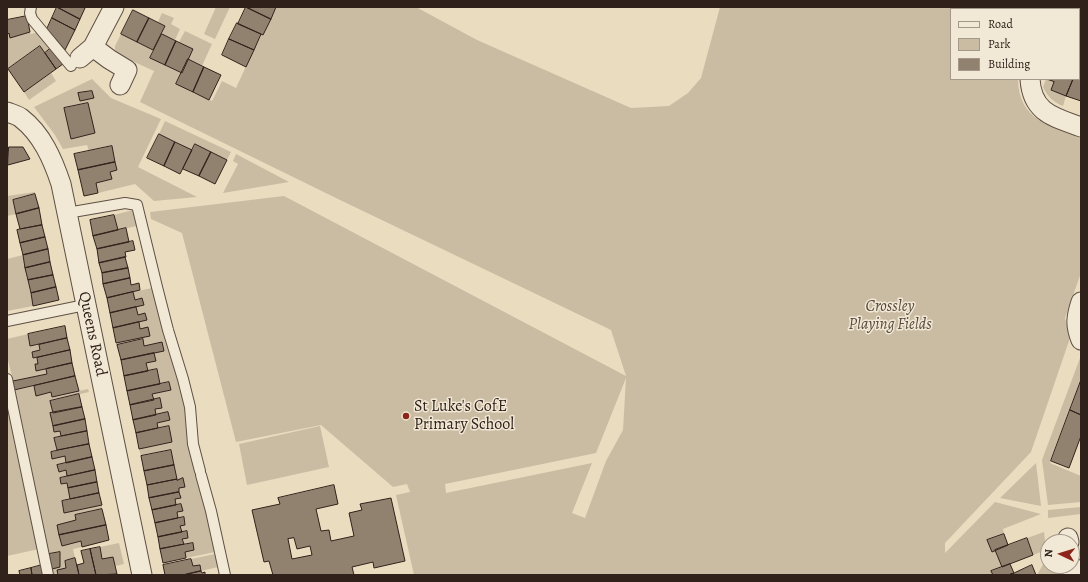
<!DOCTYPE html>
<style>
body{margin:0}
#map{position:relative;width:1088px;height:582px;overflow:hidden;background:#eadcbf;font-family:Alegreya,serif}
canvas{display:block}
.frame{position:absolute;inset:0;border:8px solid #30211b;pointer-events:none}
.legend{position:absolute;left:950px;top:8px;width:130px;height:72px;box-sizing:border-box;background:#f1e8d5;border:1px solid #a4988b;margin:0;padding:5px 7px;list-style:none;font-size:12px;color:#30211b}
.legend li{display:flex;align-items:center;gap:8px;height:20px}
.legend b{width:20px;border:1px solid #a4988b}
.north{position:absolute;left:1040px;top:534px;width:40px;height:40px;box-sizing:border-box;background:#f1e8d5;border:1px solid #a4988b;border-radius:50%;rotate:274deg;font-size:11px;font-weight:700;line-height:16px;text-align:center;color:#30211b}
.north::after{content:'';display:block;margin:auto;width:14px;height:18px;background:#8f2418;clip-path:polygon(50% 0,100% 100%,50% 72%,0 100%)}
</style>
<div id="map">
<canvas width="1088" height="582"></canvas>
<div class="frame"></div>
<ul class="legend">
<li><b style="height:5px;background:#f1e8d5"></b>Road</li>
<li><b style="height:11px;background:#cabca3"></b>Park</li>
<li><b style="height:11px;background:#918270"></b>Building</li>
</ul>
<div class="north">N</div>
</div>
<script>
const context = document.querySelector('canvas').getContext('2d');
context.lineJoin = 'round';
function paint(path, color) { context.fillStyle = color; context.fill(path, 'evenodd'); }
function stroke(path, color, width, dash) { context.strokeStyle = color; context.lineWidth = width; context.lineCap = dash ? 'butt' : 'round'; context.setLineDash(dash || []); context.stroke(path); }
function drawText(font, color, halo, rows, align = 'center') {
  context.font = font + ' Alegreya,serif'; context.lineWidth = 3; context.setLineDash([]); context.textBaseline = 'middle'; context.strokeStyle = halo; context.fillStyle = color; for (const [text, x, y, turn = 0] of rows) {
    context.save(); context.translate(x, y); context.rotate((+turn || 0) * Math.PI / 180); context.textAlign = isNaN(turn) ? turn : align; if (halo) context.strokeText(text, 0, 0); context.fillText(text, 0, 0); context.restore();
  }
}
const green = new Path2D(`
 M216,7H230L215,39L204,34Z
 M276,7H416L477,40L631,108L669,106L688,93L701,78L720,7H1042L1041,9H951V79H1018C1018,119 1050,127 1081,138V273L1065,318L1070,338L1031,452L945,543V553L995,502L1041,514L1003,529L1004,534L987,540L992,551L995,550L1002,567L991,571L993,575H414L396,495L410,492L407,484L393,487L321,425L236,442L182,233L151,219L150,212L284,196L626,376L611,330L338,199L140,102L154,71L115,53V46L121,34L153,50L150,58L182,73L177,84L212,101L222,81L236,88L261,34L263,35ZM626,378L623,430L606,461L585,518L572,513L592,463L446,493L445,484L596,453Z
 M162,13L174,18L171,24L180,29L175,40L162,34L165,26L158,22Z
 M185,31L212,44L202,66L188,59L193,49L179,42Z
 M30,32L31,34L38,32L51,48L45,53L40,46L7,69V35L9,33L10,38Z
 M51,73L56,81L29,100L24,92Z
 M92,79L111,98L161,119L138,167L197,197L154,201L135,184L98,193L96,183L112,179L110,172L117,170L112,146L89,151L87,145L63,149L55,135L34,107ZM88,103L95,133L71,139L64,108Z
 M1046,79L1054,82L1051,90L1066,96L1063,106C1053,102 1048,97 1043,87Z
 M165,121L231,152L227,160L195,144L192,150L159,134Z
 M236,154L289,182L223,193L238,164L233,161Z
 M35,192V194L13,200L16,214L7,216V196Z
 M133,210L137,226L118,230L114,215Z
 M23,255L33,306L7,311V259Z
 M152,288L180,379L215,552L186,558L185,552L194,550L193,543L184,544L182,539L188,538L187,531L182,532L180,526L185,525L184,517L178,518L177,512L183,511L181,504L176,505L175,499L181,498L179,488L185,486L183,479L177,480L171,450L141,456L139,449L172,442L169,426L158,428L157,423L170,420L156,415L155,409L162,407L160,399L154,400L152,394L171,390L169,382L160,384L157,369L148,371L146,363L156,361L154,353L164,351L162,342L144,346L143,339L117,345L116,343L140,329L139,322L147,320L145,313L138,315L136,307L144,305L142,298L135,300L133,292Z
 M28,334L30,346L39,345L40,350L32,352L33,358H37L38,364L35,365L36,371L46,369L47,374L13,381L7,356V339Z
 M1080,358L1081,380L1050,463L1081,476V502L1048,505L1042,460Z
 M34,386L36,395L51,392L52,397L88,389L89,392L50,401L53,413L50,414L54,431H60L61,436L54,438L57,450L51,452L52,458L65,456L66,463L57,465L59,472L66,470L67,476L60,478L61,484L67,483L70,499L62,501L64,513L102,505V509L75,515L76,520L57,525L62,546L81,541L82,547L73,549L75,558L65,561L66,568L57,570L58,575H53L52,569L60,552L49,554L14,390Z
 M7,408L8,414H10L39,549L7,556Z
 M320,426L329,467L247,485L239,444Z
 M1036,463L1041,506L1000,498Z
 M1081,507V514L1048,518V510Z
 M1044,532L1046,550L1033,555L1027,538Z
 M119,543L124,564L115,566L102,559L100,547Z
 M215,554L218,567L201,571L200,565L193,566L191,559Z
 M1048,560V566H1057L1058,574L1037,575L1045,561Z`);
const building = new Path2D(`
 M57,7H83L85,8L80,19Z
 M57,7L80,19L75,30L52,18Z
 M246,7L271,19L263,35L238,24Z
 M246,7H276L271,19Z
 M1071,7H1081V23L1079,22V9H1070Z
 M133,10L149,18L137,42L121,34Z
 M27,16L30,32L10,38L9,33L7,35V20Z
 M52,18L75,30L65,50L47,29Z
 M149,18L165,26L153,50L137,42Z
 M237,23L261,34L254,50L229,39Z
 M162,34L176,41L165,65L150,58Z
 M229,39L254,50L246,67L222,55Z
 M176,41L193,49L182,73L165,65Z
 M40,46L56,69L24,92L8,69Z
 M51,48L63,64L56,69L45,53Z
 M188,59L204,67L193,92L176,84Z
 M204,67L221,75L209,100L193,92Z
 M1079,69L1081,70V101L1066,96L1073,79H1079Z
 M1047,79H1073L1066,96L1051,90L1054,82Z
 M92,91L94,98L80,101L78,93Z
 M88,103L95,133L71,139L64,108Z
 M159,134L175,142L164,166L147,158Z
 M175,142L192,150L180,174L164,166Z
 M195,144L211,152L199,176L183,169Z
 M112,146L115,162L78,170L74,154Z
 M9,147H23L30,159L8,165Z
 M211,152L227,160L215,184L199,176Z
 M115,162L117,170L110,172L112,179L96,183L98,193L84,196L78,170Z
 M35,194L39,208L16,214L13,200Z
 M39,208L42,225L20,229L16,214Z
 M114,215L118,230L93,236L90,220Z
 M42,225L45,237L20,243L17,230Z
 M126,228L129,242L97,249L93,236Z
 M45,237L48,249L23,255L20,243Z
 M133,241L135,250L125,252L126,257L99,263L97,249Z
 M48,249L50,262L25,268L23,255Z
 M125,257L128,268L102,273L99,263Z
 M50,262L53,275L28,280L25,268Z
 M128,268L130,278L103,284L102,273Z
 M53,275L56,287L31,293L28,280Z
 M130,278L131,285L139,283L140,290L107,298L103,284Z
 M56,287L59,300L33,306L31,293Z
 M133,292L135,300L142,298L144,305L110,313L107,298Z
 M136,307L138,315L145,313L147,320L113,328L110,313Z
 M139,322L140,329L148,327L150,336L116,343L113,328Z
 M65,326L67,338L30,346L28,334Z
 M67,338L70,350L33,358L32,352L40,350L39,345Z
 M143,339L144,346L162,342L164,351L121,360L117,345Z
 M70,350L72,363L36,371L35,364H38L37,358Z
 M154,353L156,361L146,363L148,371L124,376L121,360Z
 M72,363L75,376L14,390L13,381L47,374L46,369Z
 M157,369L160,384L127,391L124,376Z
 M75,376L79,391L52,397L51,392L36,396L34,386Z
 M1081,380V415L1070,410Z
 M169,382L171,390L152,394L154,400L130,405L127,391Z
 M79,394L82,407L53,413L50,401Z
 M160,398L162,408L155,409L156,415L133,420L130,405Z
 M82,407L85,419L53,426L50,413Z
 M1070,410L1081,415V436L1069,468L1051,461Z
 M168,412L170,420L157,423L158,428L136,433L133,420Z
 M85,419L87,431L61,436L60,431L54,432L53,426Z
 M169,426L172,442L139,449L136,433Z
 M87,431L89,444L57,450L54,438Z
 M89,444L92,457L66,463L65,456L52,459L51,452Z
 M171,450L174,465L144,471L141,456Z
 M92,457L95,470L67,476L66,470L59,472L57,465Z
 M174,465L177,479L147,485L144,471Z
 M95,470L97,482L68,488L67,483L61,484L60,478Z
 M183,478L185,487L179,488V492L149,498L147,485L177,479V480Z
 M97,482L99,493L70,499L68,488Z
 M334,485L338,504L316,509L321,531L329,530L331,541L354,536L349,513L362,510L360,504L391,498L405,561L374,568L373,562L352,567L354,575H273L269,561L264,562L252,510L280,504L278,498ZM294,538L297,549L310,546L312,555L292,559L288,539Z
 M179,492L181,498L175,499L176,505L152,510L149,498Z
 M99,493L102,505L64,513L62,501Z
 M181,504L183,511L177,512L178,518L155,523L152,510Z
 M102,509L106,525L59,535L57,525L76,520L75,515Z
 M184,517L185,525L180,526L182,532L158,537L155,523Z
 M106,525L109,540L82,547L81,541L62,546L59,535Z
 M187,531L188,538L182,539L184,544L160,549L158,537Z
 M1004,534L1008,545L992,552L987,540Z
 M1027,538L1033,555L1002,567L995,550Z
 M193,543L194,550L185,552L186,558L163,563L160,549Z
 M100,547L102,559L113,557L117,574L96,575L90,549Z
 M90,549L96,575H79L77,565L84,563L81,551Z
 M60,552V567L52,569L49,554Z
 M75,558L79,575H58L57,570L66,568L65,561Z
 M191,559L193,566L200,565L201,571L183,575H165L163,565Z
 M1010,564L1014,573L1008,575H993L991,571Z
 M42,565L44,575H32L31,568Z
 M1032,565L1036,575H1008L1014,573Z
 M31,568L32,575H20L19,571Z
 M201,571L202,573L205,572V575H183Z`);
const lane = new Path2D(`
 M31,7L30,13L32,19L71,66
 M67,213L125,203L137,205L157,287L168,330L183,379L190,407L193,444L200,471
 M7,321L85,305
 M7,379L48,575
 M201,475L211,511L225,575`);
const street = new Path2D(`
 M1053,9V7
 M93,47L114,7
 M80,58L93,47L109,59L127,70L120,85
 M1030,79C1032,113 1054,117 1081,127
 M7,112C12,114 17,115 21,118C42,134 53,160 61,184L142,575
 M1081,302C1076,317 1075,325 1081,340
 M1068,538L1069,542
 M1072,566L1073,575`);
const markers = [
 [406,416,4,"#8f2418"]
];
const parkNames = [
 ["Crossley",890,307],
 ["Playing Fields",890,325]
];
const streetNames = [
 ["Queens Road",92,334,78]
];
const poiNames = [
 ["St Luke's CofE",414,407],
 ["Primary School",414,425]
];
paint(green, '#cabca3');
paint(building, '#918270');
stroke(building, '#30211b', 1);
stroke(lane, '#5e5044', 12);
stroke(street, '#5e5044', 21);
stroke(lane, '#f1e8d5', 10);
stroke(street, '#f1e8d5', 19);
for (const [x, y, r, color] of markers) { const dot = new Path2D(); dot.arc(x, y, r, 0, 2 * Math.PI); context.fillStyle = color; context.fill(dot); stroke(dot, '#f1e8d5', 1.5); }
drawText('italic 16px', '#56483d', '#f1e8d5', parkNames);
drawText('16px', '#30211b', '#f1e8d5', streetNames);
drawText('16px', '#30211b', '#f1e8d5', poiNames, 'left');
</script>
